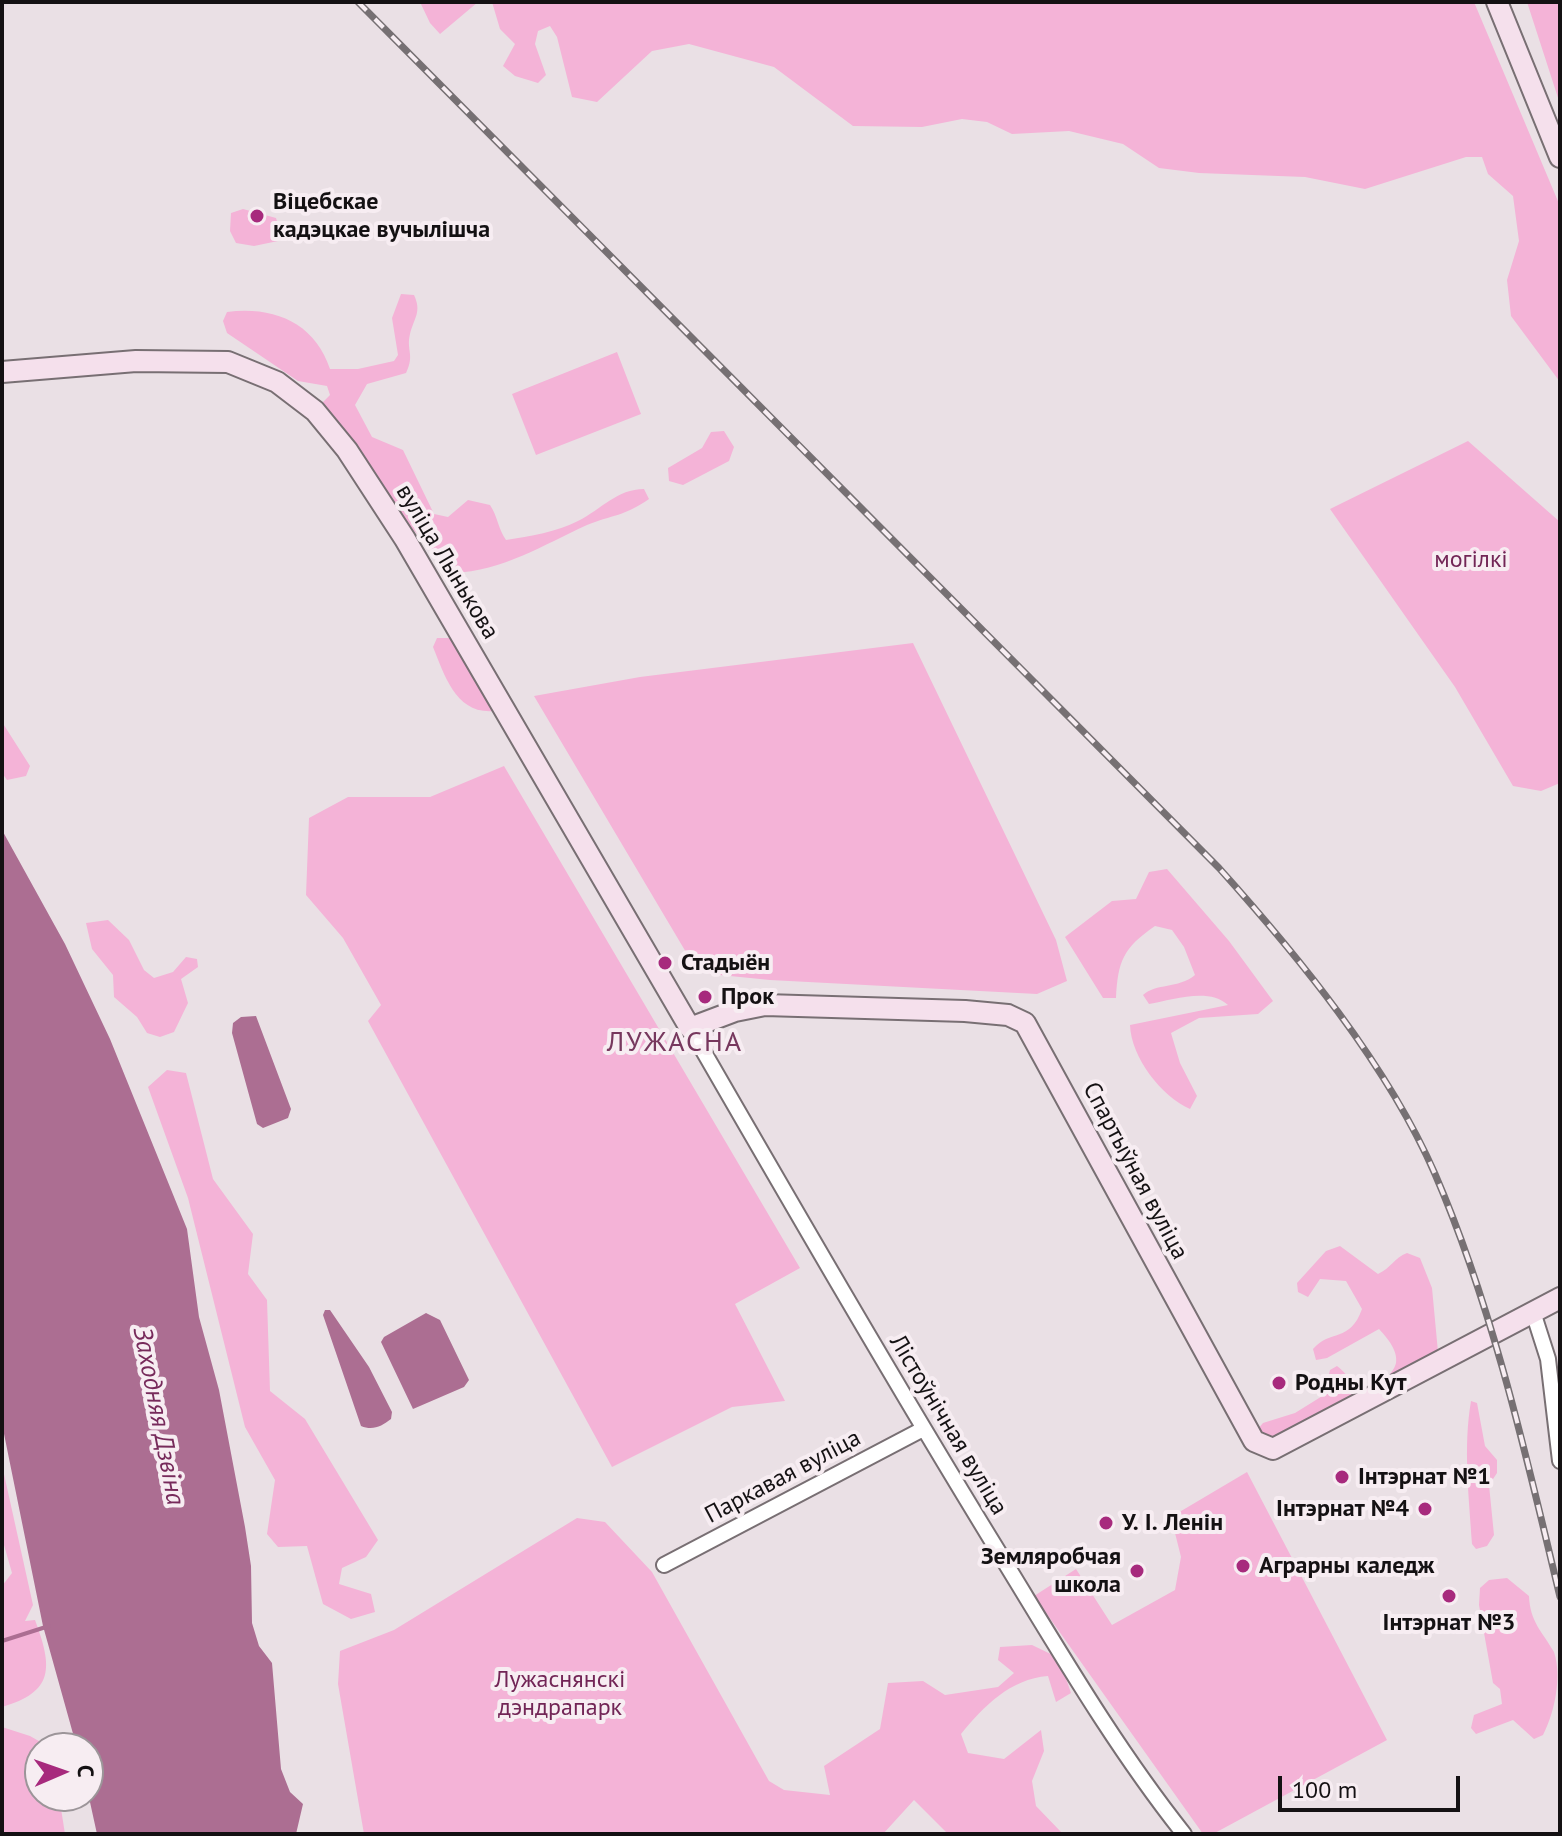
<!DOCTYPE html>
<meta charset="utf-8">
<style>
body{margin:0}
#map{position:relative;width:1562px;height:1836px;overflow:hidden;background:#eae0e5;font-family:"PT Sans",sans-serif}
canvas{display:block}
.frame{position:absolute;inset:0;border:4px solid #141113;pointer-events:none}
.north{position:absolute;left:24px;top:1732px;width:80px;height:80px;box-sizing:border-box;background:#f7edf2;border:2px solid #9c9599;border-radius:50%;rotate:88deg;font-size:22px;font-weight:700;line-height:32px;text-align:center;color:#141113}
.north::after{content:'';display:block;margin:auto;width:28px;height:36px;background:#a72a7d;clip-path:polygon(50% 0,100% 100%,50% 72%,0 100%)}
.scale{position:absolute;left:1278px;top:1776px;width:182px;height:36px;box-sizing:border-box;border:4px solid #141113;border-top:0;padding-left:10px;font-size:24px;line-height:28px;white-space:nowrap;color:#141113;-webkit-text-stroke:6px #f7edf2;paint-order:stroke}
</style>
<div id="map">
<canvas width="1562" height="1836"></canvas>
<div class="frame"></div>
<div class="north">С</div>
<div class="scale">100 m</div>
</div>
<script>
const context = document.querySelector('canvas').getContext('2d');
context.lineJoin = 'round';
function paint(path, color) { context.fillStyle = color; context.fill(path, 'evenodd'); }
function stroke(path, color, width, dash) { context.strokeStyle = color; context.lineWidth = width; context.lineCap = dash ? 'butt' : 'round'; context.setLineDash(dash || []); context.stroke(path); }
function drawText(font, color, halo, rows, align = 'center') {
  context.font = font + ' "PT Sans",sans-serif'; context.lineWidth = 8; context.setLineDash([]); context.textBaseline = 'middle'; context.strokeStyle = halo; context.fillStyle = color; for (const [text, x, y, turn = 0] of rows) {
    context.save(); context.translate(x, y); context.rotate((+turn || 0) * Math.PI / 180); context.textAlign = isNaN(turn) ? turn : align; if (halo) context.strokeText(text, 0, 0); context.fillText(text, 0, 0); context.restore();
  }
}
const green = new Path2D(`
 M395,2H478L440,34L430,23L420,2Z
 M492,2H1474L1560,206V382L1511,316L1507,280L1519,241L1513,196L1488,174L1482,157H1466L1365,189L1305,177L1199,173L1159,168L1123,144L1069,131L1012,134L987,122L962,119L922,127L853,126L774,67L689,44L652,51L597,102L572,97L557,37L550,26L538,31L535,44L546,75L538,83L515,76L503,66L515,44L500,29Z
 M1527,2H1560V104Z
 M243,209L276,218L280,231L278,241L254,246L236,243L230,231L231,213Z
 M401,294L414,295C422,312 414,318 410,334C406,350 415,355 406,373L367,384L355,405L372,437L403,450L434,514L448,517L468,500L490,505C498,517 498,529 506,540C530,536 557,532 578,521C602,509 617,489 644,489L649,499C625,516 612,515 587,525C543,545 503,571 453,573L397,512L320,405L330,395L327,386L298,381L227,333L223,321L227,312C274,306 315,323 330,369H358L394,361L398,355L392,318Z
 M617,352L641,414L536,455L512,394Z
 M724,431L734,447L729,461L683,485L669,481L668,468L702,448L711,432Z
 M1468,441L1560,522V783L1541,791L1513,786L1455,687L1330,509Z
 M437,638H453L495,711C456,715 445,676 433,647Z
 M913,643L1056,940L1067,981L1037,994L770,980L710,974L693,964L534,696L640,677Z
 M2,722L30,766L26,776L7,780L2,773Z
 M504,766L800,1268L735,1304L785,1401L732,1407L612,1467L368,1021L381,1005L343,938L306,895L309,818L348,797H430Z
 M1167,869L1229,941L1273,1001L1258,1014L1199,1018L1171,1033L1180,1063L1197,1096L1190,1109C1161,1096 1131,1057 1130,1025L1228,1005C1209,987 1172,1000 1149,1004L1143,995C1156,983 1178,989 1195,975L1184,947L1172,930L1155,926C1123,948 1118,961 1116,998H1103L1065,937L1112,901L1136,899L1149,872Z
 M108,920L129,940L144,970L154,978L173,972L186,957L197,959L198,967L181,979L188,1003L174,1032L160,1037L147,1033L137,1017L114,997L113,975L92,949L86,923Z
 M167,1070L186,1073L213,1179L253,1234L248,1274L267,1300L270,1391L305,1419L378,1540L366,1557L342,1568L339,1584L371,1594L375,1612L351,1619L323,1604L307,1546L278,1547L267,1534L275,1480L245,1427L188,1198L148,1087Z
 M1340,1246L1378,1274C1391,1268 1394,1258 1407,1253L1420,1258L1432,1288L1438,1352L1426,1364L1276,1442H1265L1257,1430L1263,1423L1295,1413L1324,1395L1330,1370L1337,1366C1344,1371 1349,1379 1355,1384C1368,1394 1393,1377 1396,1363C1398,1350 1387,1338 1379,1329L1327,1358L1316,1360L1313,1349C1330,1329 1350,1343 1362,1309L1346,1281L1320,1279L1308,1297L1298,1292L1297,1283L1326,1251Z
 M1471,1401L1477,1403L1485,1446L1497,1460V1473L1489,1485L1494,1535L1487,1546L1476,1549L1472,1544C1469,1497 1463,1447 1471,1401Z
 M2,1465L33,1605L25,1621L35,1620C53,1668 54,1692 2,1707V1586L12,1573L2,1538Z
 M1247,1472L1387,1740L1213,1834H1203L1034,1596L1076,1569L1112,1625L1175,1590L1181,1557L1171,1517Z
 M577,1518L605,1522L652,1572L769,1781L784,1790L830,1795L824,1766L880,1729L888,1683L923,1681L945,1695L998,1687L1014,1673L998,1660L1000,1647L1032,1645L1059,1658L1071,1693L1056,1702L1048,1676C1010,1679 984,1706 961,1734L968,1753L1004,1759L1041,1730L1044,1751L1032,1781L1036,1806L1063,1834H948L914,1800L883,1834H364L338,1684L340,1651L394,1630Z
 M1507,1578L1529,1596C1530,1622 1542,1631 1554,1652C1562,1676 1555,1712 1543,1735L1534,1739L1513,1720L1476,1734L1471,1728L1474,1715L1502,1704L1500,1689L1493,1683L1479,1605L1480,1588L1489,1580Z
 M2,1727L30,1736L51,1748H40V1796H59L65,1834H2Z`);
const water = new Path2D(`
 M2,830L65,944L110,1039L187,1229L199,1317L219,1390L245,1527L251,1566L252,1623L259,1646L272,1663L281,1769L290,1792L303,1804L296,1834H97L88,1793V1748H77L43,1626L2,1424Z
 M256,1016L291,1109L288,1118L263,1128L257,1124L232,1033L233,1023L241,1017Z
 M325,1310H330L369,1367L392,1412L391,1419C382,1426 373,1431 361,1426L323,1315Z
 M426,1313L440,1320L469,1380L464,1387L413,1409L381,1342L384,1337Z`);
const stream = new Path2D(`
 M2,1641L49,1626`);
const street = new Path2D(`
 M690,1028C791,1203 892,1378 998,1551C1057,1647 1114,1746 1184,1834
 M1533,1312L1548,1359L1560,1461
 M664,1565L923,1429`);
const secondary = new Path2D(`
 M1497,2L1560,157
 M2,372L136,361L228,362L277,382L315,411L347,450L405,539L690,1028L735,1011L765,1005L965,1011L1008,1015L1025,1023L1254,1441L1273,1449L1560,1298`);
const rail = new Path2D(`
 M358,2L1219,868C1298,956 1387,1064 1435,1174C1493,1308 1526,1455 1560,1597`);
const markers = [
 [257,216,8,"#a72a7d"],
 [665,963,8,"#a72a7d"],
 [705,997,8,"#a72a7d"],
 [1279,1383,8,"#a72a7d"],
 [1342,1477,8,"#a72a7d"],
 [1425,1509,8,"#a72a7d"],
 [1106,1523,8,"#a72a7d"],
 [1243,1566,8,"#a72a7d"],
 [1137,1571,8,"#a72a7d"],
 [1449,1596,8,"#a72a7d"]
];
const poiNames = [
 ["Віцебскае",273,202],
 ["кадэцкае вучылішча",273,230],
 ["Стадыён",681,963],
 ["Прок",721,997],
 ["Родны Кут",1295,1383],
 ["Інтэрнат №1",1358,1477],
 ["Інтэрнат №4",1409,1509,"right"],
 ["У. І. Ленін",1122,1523],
 ["Земляробчая",1121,1557,"right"],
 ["школа",1121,1585,"right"],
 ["Аграрны каледж",1259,1566],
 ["Інтэрнат №3",1449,1623,"center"]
];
const parkNames = [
 ["могілкі",1471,560],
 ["Лужаснянскі",560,1680],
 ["дэндрапарк",560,1708]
];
const streetNames = [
 ["вуліца Лынькова",447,562,59],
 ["Спартыўная вуліца",1135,1171,62],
 ["Лістоўнічная вуліца",948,1425,59],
 ["Паркавая вуліца",783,1477,-28]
];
const waterNames = [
 ["Заходняя Дзвіна",158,1416,79]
];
const quarterNames = [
 ["ЛУЖАСНА",675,1043]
];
paint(green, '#f4b3d7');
paint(water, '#ac6e92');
stroke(stream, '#ac6e92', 4);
stroke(street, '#786f73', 18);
stroke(secondary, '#786f73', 24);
stroke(street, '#fff', 14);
stroke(secondary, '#f5e0ec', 20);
stroke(rail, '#767073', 7);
stroke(rail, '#f7edf2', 4, [12]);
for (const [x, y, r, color] of markers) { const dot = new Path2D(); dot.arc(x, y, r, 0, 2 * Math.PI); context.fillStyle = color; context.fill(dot); stroke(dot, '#f7edf2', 3); }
drawText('bold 24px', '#141113', '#f7edf2', poiNames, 'left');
drawText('24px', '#722556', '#f7edf2', parkNames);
drawText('24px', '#141113', '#f7edf2', streetNames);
drawText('italic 26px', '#772a5b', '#f7edf2', waterNames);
context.letterSpacing = '2px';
drawText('28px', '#77385e', '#f7edf2', quarterNames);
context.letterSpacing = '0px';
</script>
